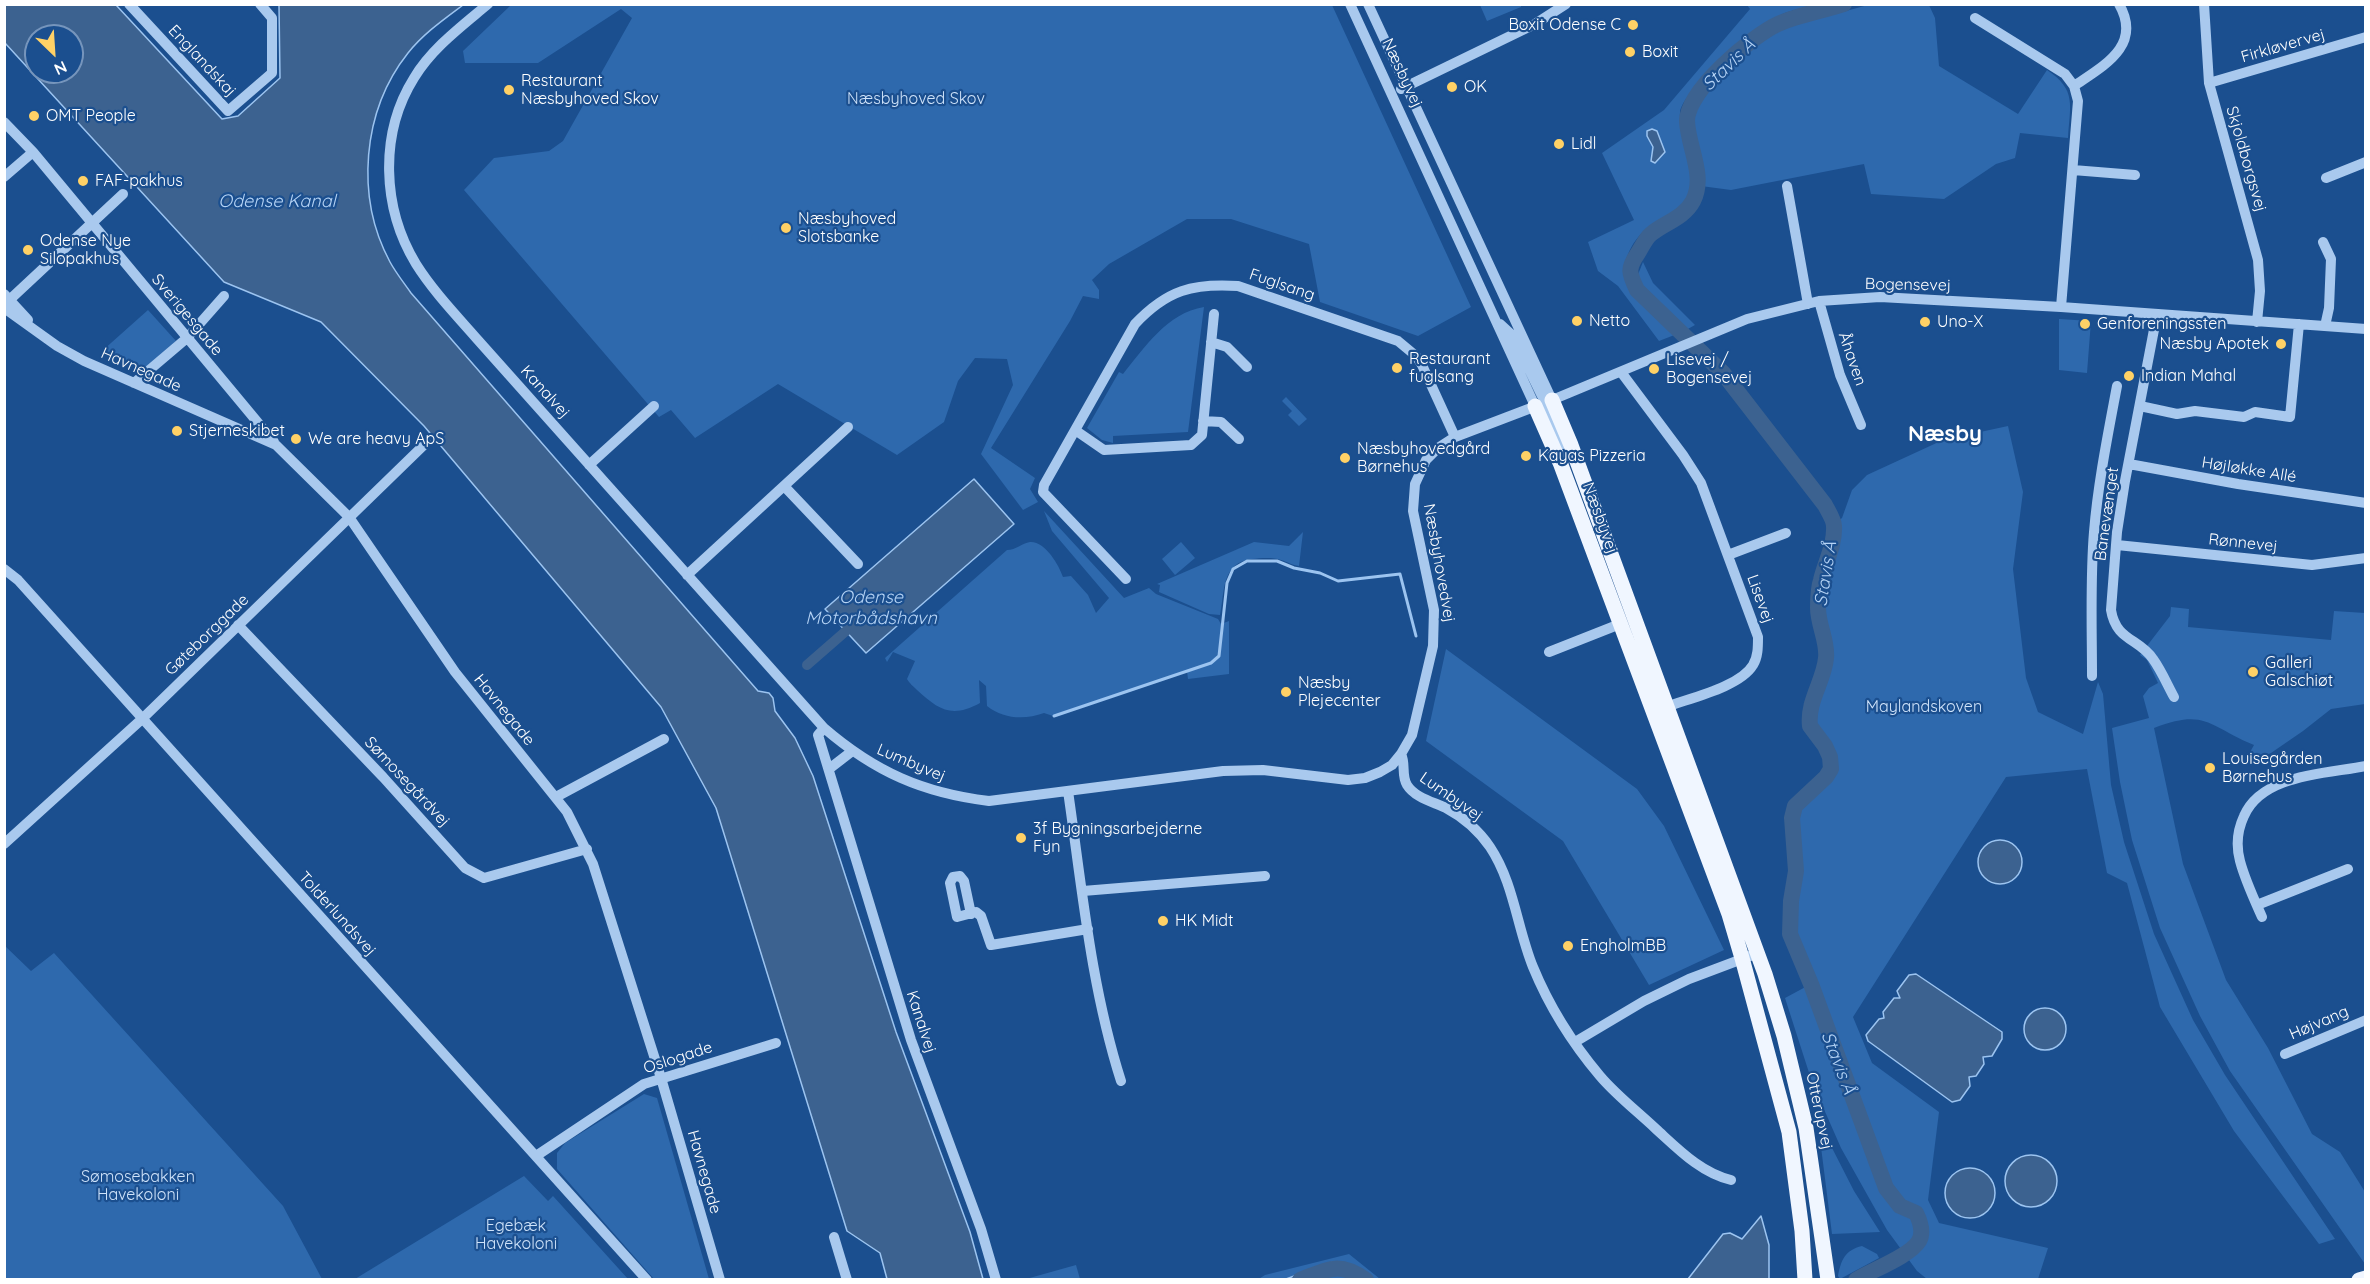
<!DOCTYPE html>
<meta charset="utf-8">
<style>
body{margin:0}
#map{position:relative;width:2370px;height:1284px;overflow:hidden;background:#1b4f8f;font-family:Quicksand,sans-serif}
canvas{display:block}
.frame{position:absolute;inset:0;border:6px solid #fff;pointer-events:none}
.north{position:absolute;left:24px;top:24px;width:60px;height:60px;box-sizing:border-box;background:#1b4f8f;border:2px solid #7695bc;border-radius:50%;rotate:155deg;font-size:16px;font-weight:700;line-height:24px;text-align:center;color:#fff}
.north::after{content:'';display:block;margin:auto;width:21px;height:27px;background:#ffd166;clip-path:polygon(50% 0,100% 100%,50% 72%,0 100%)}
</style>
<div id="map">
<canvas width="2370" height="1284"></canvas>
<div class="frame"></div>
<div class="north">N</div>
</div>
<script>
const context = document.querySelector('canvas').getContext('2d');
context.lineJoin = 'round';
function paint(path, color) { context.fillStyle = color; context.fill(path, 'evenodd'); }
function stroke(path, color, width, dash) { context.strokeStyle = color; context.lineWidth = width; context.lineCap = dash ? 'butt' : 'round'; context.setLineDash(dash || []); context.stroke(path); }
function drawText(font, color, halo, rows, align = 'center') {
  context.font = font + ' Quicksand,sans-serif'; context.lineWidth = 4.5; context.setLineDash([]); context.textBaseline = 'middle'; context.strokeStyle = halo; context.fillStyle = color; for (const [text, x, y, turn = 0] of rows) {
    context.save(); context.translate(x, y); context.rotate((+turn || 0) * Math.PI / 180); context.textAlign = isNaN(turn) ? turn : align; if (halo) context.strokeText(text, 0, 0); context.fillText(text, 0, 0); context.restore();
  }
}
const green = new Path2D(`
 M511,5H1332L1471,307L1418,336L1320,302L1309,244L1231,219H1187L1109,264L1092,280L1099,290V299L1083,296L1070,321L991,448L1035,478L1030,489L1038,502L1023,510L981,454L1013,385L1007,359L975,358L958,381L944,422L897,455L778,384L695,438L671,410L659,417L464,190L494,158L549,151L563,141L632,18L621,9L538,63H465L463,51Z
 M1480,5H1521V7L1487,21Z
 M1747,5H1820C1809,7 1796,9 1785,13C1763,22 1681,90 1680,113C1678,140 1699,170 1690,199C1686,213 1664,217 1653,224C1633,236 1617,266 1629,286L1677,334L1659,341L1618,286L1598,271L1588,242L1634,220L1602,153L1664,110L1750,9Z
 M1868,5H1929L1935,18L1939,66L2018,114L2047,70C2077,90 2070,105 2068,138L2020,133L2015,158L1996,164L1944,199L1871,194L1864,164L1731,190L1701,186L1698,149L1692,122L1694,111L1709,90L1733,65L1761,41L1787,27Z
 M1643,262L1653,283L1695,325L1686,330L1643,291L1637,277Z
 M1204,307L1188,432L1113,436V443L1102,440L1087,428L1119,372L1123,374C1145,347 1167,313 1204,307Z
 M148,310L176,341L142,371L102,351Z
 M2059,319L2091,321L2087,373L2059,370Z
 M1286,397L1307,419L1299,426L1288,415L1292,411L1282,401Z
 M2008,426L2023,492L2013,569L2026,678L2038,712L2083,734L2098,682L2103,694L2111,785L2124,842L2154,934L2193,1020L2225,1075L2335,1239L2319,1244L2234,1131L2160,1007L2127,883L2107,873L2087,769L2006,777L1853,1017L1872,1063L1939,1112L1928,1200L1939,1223L2048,1248L2038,1279H1927L1917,1271L1887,1230L1841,1148L1812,1082L1785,998L1811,984L1790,934L1791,901L1796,871L1792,818L1795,806L1826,777L1831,769L1830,757L1825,746L1810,726C1807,702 1823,682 1826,659C1829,644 1817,625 1818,605C1819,587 1825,573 1830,556C1833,546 1833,535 1834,524L1842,518L1852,490L1867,475L1943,440Z
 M1044,511L1124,598L1149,588L1156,594L1218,619L1221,624L1229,621V674L1188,679L1187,671L1053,716L1044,713C1025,720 1003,719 987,706L986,686L979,680L980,703C951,719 938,709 917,690C913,686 910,684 907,679L915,661L893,652L887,662L885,658L1007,550C1016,550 1022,543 1030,542C1045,541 1059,565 1063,577L1071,576L1088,595L1096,613L1109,598L1052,531Z
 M1303,532L1299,566C1292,565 1288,562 1281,560C1273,557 1261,558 1252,559C1221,563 1225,591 1220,615L1209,614L1159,592L1160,585L1157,584L1254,542L1289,546Z
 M1181,542L1195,558L1175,575L1162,559Z
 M2171,607L2189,609L2188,627L2331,640L2334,611L2365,613V704L2331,709L2303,731L2271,753L2257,759L2249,754L2254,745C2208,726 2206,708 2154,728L2183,864L2226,980L2268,1048L2312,1134L2340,1152L2365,1192V1264L2230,1071L2200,1016L2160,928L2132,840L2120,782L2112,728L2149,718L2143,696L2149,688L2158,683L2147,660L2140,655L2170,616Z
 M1446,649L1637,789L1664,826L1724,950L1649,985L1563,841L1426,741Z
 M4,945L31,971L54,953L283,1206L322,1279H5Z
 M644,1094L657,1098L709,1279H654L557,1169V1153L565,1143Z
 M1830,1144L1854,1191L1880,1232L1832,1234L1821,1147Z
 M524,1176L548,1201L553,1196L628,1279H355Z
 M1862,1246L1877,1254L1879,1258L1840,1279L1838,1276C1841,1260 1845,1250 1862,1246Z
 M1349,1254L1380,1279L1257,1280L1265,1275Z
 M1076,1265L1080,1279H1026Z`);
const water = new Path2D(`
 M5,4L116,5L222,119L238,116L280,78L279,5H463C443,20 423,34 408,53C362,111 355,197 390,262C396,273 404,283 411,293L758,691L769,693L773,698L775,711L795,738L813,776L896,1032L970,1232L983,1279H887L880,1253L847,1231L716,808L661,707L424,426L321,322L224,282L5,43ZM36,36H72V72H36Z
 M1652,129L1657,131L1665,152L1655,163L1651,161L1653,147L1647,136V131Z
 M974,479L1014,524L866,653L825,609Z
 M1978 862a22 22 0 1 1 44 0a22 22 0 1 1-44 0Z
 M1916,974L2002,1032V1039L1992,1056L1983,1057L1984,1064L1976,1076L1969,1077L1970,1086L1960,1100L1952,1102L1868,1041L1866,1035L1879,1019L1884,1018L1883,1012L1894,998H1900L1897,991L1909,975Z
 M2024 1029a21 21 0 1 1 42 0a21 21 0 1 1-42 0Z
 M2005 1181a26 26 0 1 1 52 0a26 26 0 1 1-52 0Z
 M1945 1193a25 25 0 1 1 50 0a25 25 0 1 1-50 0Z
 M1761,1216L1769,1245V1279H1688L1723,1234L1730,1233L1742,1239Z
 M1333,1262V1273L1314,1279H1286Z`);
const stream = new Path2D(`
 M1054,716L1211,663L1219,656L1227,583L1233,569L1247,561H1277L1294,568L1320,573L1338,581L1400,574L1416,636
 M1863,1275L1866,1280`);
const canal = new Path2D(`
 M807,665L846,631`);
const river = new Path2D(`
 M1844,4C1823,11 1798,15 1778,24C1752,36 1687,90 1687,121C1688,147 1706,176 1693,201C1684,218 1664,223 1651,234C1645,239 1642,247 1638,253C1627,269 1629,273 1637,290L1723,373L1825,505C1828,511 1834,520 1834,526C1835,546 1825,562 1821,580C1818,589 1818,599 1818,608C1818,625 1828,642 1826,658C1824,681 1807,701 1810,726L1825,746L1830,757L1831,769L1826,777L1795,806L1792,818L1796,871L1791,901L1790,934L1811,984L1886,1188L1900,1206L1916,1213C1920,1221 1924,1232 1919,1241C1910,1256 1872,1270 1856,1280
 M1300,1280C1329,1269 1339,1261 1366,1280`);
const minor = new Path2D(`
 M129,4L228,111L272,73V18L260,4
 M488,4C462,26 432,48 414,78C379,134 382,208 416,264C433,291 456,315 477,339L824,728C875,772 923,793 989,801L1223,771L1263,770L1348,780L1365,778L1380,772L1392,765L1401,754L1412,735L1433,646L1434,610L1413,511L1415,484L1426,460L1438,448L1455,437L1552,400L1747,319L1819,301L1880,297L2061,307L2366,329
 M1350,4L1535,406
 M1368,4L1552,400
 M2204,4L2209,83L2258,260L2260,291L2257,322
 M1975,18L2065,74L2074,86L2078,101L2061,307
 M2209,83L2366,37
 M2074,86C2103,66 2143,46 2119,4
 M1401,89L1535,24L1566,4
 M4,122L33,152L274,442
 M2073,170L2135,175
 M4,177L33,152
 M2326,178L2366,162
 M1787,186L1808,304
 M2323,242L2331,259L2329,308L2325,326
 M4,294L28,320
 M1819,301L1840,375L1861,425
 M4,305L123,194
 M4,308L57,346L84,361L276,445L349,517L455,672L567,812L593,864L661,1078L720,1280
 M2157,314L2125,481L2117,532L2111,610C2116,641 2139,638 2153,659C2161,670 2167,684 2174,697
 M1500,324L1513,336L1542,396L1552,400
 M1211,342L1227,347L1247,367
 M1621,372L1683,455L1701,483L1758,637C1758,647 1758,657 1753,665C1740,687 1690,698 1666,707
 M134,383L187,338L224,296
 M2140,406L2177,414L2195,411L2244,417L2255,412L2290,417L2299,324
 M1535,407L1547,409L1563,444
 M1203,421L1221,422L1239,439
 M1075,430L1104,450L1191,445L1202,435L1214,314
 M2129,464L2238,484L2366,503
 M589,465L654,406
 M784,486L858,564
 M2117,545L2312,565L2366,558
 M1728,555L1786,533
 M4,569L18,580L647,1280
 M687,575L848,427
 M1126,579L1043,492L1044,485L1135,324C1167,290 1193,283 1238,286L1398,341L1416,356L1422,365L1455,437
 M238,625L383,777L465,868L484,878L587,849
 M1549,652L1620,624
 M2092,676C2092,628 2090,580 2094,532C2098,483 2108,434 2117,386
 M824,728L818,735L911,1040L981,1229L996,1280
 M1401,754C1406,764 1401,775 1407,785C1415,798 1434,802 1446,808C1463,817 1479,831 1490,847C1514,883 1517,928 1533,967C1549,1006 1573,1044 1600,1076C1616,1095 1638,1112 1656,1129C1678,1149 1701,1173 1731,1180
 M829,769L851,752
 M1068,791C1082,888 1091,987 1121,1081
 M556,797L664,739
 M4,844L142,719L426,443
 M1083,891L1265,876
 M2257,905L2348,869
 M971,914L964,881L960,876L953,877L950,883L957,917L976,912L981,916L991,945L1088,929
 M2262,917C2254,899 2245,880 2240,861C2236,846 2237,831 2244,816C2262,774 2326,774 2366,766
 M1575,1042L1644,1001L1689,979L1758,953
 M2285,1054L2366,1020
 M536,1156L644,1084L776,1043
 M834,1237L847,1280`);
const major = new Path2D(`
 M1552,400L1571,445L1765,974L1784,1036L1806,1128L1828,1280
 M1535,406L1561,465L1729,914L1742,958L1789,1132L1802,1231L1805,1280
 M2359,1280L2366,1278`);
const markers = [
 [1633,25,6,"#ffd166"],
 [1630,52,6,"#ffd166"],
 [1452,87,6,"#ffd166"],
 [509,90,6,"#ffd166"],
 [34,116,6,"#ffd166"],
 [1559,144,6,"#ffd166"],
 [83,181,6,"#ffd166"],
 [786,228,6,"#ffd166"],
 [28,250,6,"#ffd166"],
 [1577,321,6,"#ffd166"],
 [1925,322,6,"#ffd166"],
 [2085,324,6,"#ffd166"],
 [2281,344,6,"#ffd166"],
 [1397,368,6,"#ffd166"],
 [1654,369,6,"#ffd166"],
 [2129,376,6,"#ffd166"],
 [177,431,6,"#ffd166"],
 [296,439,6,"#ffd166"],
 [1526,456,6,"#ffd166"],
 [1345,458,6,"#ffd166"],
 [2253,672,6,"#ffd166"],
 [1286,692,6,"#ffd166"],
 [2210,768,6,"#ffd166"],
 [1021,838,6,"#ffd166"],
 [1163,921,6,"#ffd166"],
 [1568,946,6,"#ffd166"]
];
const poiNames = [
 ["Boxit Odense C",1621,25,"right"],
 ["Boxit",1642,52],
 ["Restaurant",521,81],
 ["Næsbyhoved Skov",521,99],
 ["OK",1464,87],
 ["OMT People",46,116],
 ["Lidl",1571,144],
 ["FAF-pakhus",95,181],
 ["Næsbyhoved",798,219],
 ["Slotsbanke",798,237],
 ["Odense Nye",40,241],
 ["Silopakhus",40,259],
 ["Netto",1589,321],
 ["Uno-X",1937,322],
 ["Genforeningssten",2097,324],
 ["Næsby Apotek",2269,344,"right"],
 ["Restaurant",1409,359],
 ["fuglsang",1409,377],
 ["Lisevej /",1666,360],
 ["Bogensevej",1666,378],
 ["Indian Mahal",2141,376],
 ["Stjerneskibet",189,431],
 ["We are heavy ApS",308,439],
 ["Næsbyhovedgård",1357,449],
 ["Børnehus",1357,467],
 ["Kayas Pizzeria",1538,456],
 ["Galleri",2265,663],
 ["Galschiøt",2265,681],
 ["Næsby",1298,683],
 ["Plejecenter",1298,701],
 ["Louisegården",2222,759],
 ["Børnehus",2222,777],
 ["3f Bygningsarbejderne",1033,829],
 ["Fyn",1033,847],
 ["HK Midt",1175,921],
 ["EngholmBB",1580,946]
];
const streetNames = [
 ["Firkløvervej",2283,46,-16],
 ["Englandskaj",202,61,47],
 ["Næsbyvej",1402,73,65],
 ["Skjoldborgsvej",2246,159,74],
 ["Fuglsang",1282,285,19],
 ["Bogensevej",1908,285,1],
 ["Sverigesgade",187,315,50],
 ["Åhaven",1852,359,71],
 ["Havnegade",141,370,24],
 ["Kanalvej",545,392,48],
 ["Højløkke Allé",2249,470,9],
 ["Banevænget",2107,514,-82],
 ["Næsbyvej",1600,518,70],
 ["Rønnevej",2243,543,6],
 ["Næsbyhovedvej",1439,563,80],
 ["Lisevej",1760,599,70],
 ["Gøteborggade",207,635,-44],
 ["Havnegade",504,710,51],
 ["Lumbyvej",911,763,23],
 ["Sømosegårdvej",407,782,47],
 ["Lumbyvej",1451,797,35],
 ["Tolderlundsvej",337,914,48],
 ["Kanalvej",921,1022,72],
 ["Højvang",2319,1023,-23],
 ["Oslogade",678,1058,-18],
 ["Otterupvej",1819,1111,78],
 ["Havnegade",704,1172,74]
];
const parkNames = [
 ["Næsbyhoved Skov",916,99],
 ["Maylandskoven",1924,707],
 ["Sømosebakken",138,1177],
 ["Havekoloni",138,1195],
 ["Egebæk",516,1226],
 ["Havekoloni",516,1244]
];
const waterNames = [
 ["Stavis Å",1729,65,-44],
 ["Odense Kanal",277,202],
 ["Stavis Å",1826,574,-81],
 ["Odense",871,598],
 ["Motorbådshavn",871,619],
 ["Stavis Å",1838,1063,69]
];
const districtNames = [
 ["Næsby",1945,434]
];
paint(green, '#2e69ad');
paint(water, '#3c6290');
stroke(water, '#9cc4f0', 1.5);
stroke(stream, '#9cc4f0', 3);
stroke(canal, '#3c6290', 10);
stroke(river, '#3c6290', 16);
stroke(minor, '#a9c9ee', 10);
stroke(major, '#f0f6ff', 15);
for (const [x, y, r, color] of markers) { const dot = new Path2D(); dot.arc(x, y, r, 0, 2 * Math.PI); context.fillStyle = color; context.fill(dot); stroke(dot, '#1b4f8f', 2); }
drawText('16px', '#fff', '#1b4f8f', poiNames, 'left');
drawText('16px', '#fff', '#1b4f8f', streetNames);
drawText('16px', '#cfe3fa', '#1b4f8f', parkNames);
drawText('italic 18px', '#b5d3f5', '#1b4f8f', waterNames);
drawText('bold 22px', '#fff', '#1b4f8f', districtNames);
</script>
